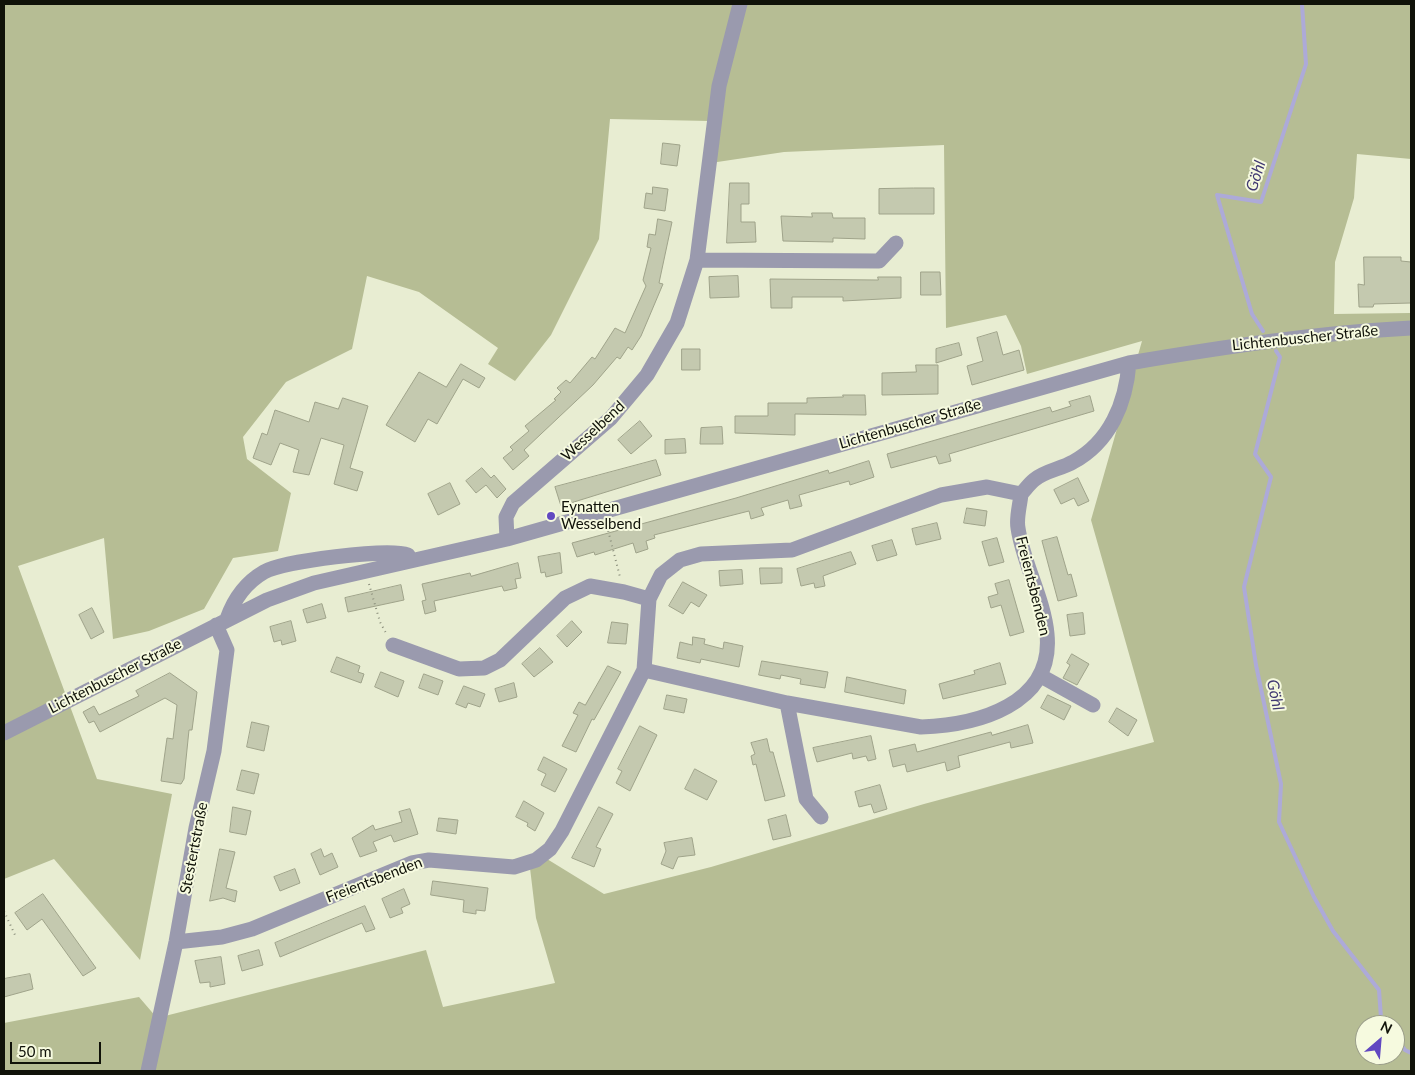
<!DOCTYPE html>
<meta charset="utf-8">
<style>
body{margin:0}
#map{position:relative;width:1415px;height:1075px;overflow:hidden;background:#e8edd2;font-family:Lato,sans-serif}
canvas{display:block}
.frame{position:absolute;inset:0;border:5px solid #101209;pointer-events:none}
.north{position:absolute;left:1355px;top:1015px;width:50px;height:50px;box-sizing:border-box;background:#f6fadf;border:1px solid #9a9d89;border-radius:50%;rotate:27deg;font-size:14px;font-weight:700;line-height:20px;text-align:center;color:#101209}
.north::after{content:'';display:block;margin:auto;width:18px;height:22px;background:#6148c1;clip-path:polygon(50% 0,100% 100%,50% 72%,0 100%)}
.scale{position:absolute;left:10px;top:1042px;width:91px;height:22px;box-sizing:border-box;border:2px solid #101209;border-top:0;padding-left:6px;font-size:15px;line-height:18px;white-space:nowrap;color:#101209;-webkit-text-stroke:4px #f6fadf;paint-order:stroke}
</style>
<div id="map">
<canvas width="1415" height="1075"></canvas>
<div class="frame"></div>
<div class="north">N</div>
<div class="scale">50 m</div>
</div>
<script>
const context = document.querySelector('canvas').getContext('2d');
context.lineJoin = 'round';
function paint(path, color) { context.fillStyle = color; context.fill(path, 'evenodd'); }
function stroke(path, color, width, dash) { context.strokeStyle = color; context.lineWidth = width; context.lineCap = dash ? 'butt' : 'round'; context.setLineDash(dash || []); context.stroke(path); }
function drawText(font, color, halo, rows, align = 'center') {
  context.font = font + ' Lato,sans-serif'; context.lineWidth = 4; context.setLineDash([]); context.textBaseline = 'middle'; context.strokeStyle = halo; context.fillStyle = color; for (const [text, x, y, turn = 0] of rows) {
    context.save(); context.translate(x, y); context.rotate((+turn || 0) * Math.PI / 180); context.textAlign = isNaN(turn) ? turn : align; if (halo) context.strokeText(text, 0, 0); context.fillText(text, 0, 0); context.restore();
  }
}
const green = new Path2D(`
 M4,4H1411V159L1357,154L1354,198L1335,262L1334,314L1411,313V1071H4V1023L139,997L157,1018L426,950L443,1007L555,983L536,918L530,868L547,859L604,894L711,867L924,804L1154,742L1091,520L1142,341L1027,374L1021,346L1006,315L946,328L944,145L784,152L704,164L710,121L610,119L599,239L551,335L515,381L488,364L498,348L419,292L367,276L352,349L286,382L243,437L247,459L291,493L278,551L233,558L204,609L149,631L113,639L104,538L18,566L97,779L172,794L140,960L54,859L4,879ZM1365,1025H1395V1055H1365Z`);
const stream = new Path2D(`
 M1263,331L1252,314L1217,195L1261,202L1306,64L1302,4
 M1276,351L1280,357L1255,454L1271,477L1244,587L1256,665L1281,784L1279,822L1314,897L1333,931L1379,990L1381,1018L1386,1025
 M1395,1037L1405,1050L1411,1053`);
const building = new Path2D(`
 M663,143L680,145L677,166L661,164Z
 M730,183H749V204H741V222H755L756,242L727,243Z
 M653,187L668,189L665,211L644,208L646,193L652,194Z
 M914,188H934V214H879V189Z
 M812,213H832L833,218H865V239L833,238V242L783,241L781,216L812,217Z
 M658,219L672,222L659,283L663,284L641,336L632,350L628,347L620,359L617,357L593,385L524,450L529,456L513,470L503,458L513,450L510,447L529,431L525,426L556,400L554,399L561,392L557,388L566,380L570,383L592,357L595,359L615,328L625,333L646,286L643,280L651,248L647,247L649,234L655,235Z
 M1364,257H1401V261L1411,262V303L1374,304L1373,307H1359L1358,284L1364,285Z
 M921,272H940L941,295H921Z
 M738,276L739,297L710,298L709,277Z
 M878,277H901V298L843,301V297H792V308H771L770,279L878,280Z
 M997,332L1003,355L1019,350L1024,370L972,385L967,366L983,361L977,338Z
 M959,343L962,355L936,363V349Z
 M682,349H700V370H682Z
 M461,364L485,378L479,388L463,379L437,424L428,419L415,442L386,425L419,372L446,387Z
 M916,365H938V394L882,395V373L916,372Z
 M843,395H865L866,415L795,414V435L735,433V416H768V403H807V398L843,397Z
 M1090,396L1094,411L949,454L951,461L939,464L936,456L891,468L887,454L1050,407L1052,412L1071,406L1069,402Z
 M343,398L368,406L350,468L363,472L357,491L334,484L344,445L321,438L309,475L293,472L299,450L280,443L271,465L253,458L262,433L267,435L275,410L309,422L315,402L338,409Z
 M640,421L652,436L631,454L618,440Z
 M722,427L723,444H700L701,428Z
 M685,439L686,453L665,454V440Z
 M656,460L661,475L561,506L555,487Z
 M869,461L874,477L850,485L849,481L799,495L802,506L790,509L788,500L761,508L764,515L751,519L749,511L654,535L655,538L646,541L648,549L636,553L633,543L595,555L594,552L577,557L572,543L736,498L828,470L829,473Z
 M482,468L491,478L494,475L506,489L497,498L486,485L476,493L466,481Z
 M1078,478L1089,501L1078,506L1074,498L1061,504L1054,490Z
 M450,483L460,504L438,515L428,494Z
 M967,508L987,511L985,526L964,523Z
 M937,523L941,539L916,545L912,529Z
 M1057,537L1068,575L1071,574L1077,596L1058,601L1042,541Z
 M997,538L1004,562L989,566L982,542Z
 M892,540L897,555L877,561L872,546Z
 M851,552L856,564L823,576L825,586L815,588L814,583L801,586L797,569Z
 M560,553L562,573L546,577L545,572L541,573L538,557Z
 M518,563L521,578L515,579L517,588L504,591L502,586L434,601L436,611L425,614L422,601L426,600L422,584L470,573L471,576Z
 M760,568H782V583L761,584Z
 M742,570L743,584L720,586L719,571Z
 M1009,580L1024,632L1010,636L1001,605L991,608L988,597L998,594L995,584Z
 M683,582L707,595L699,607L691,602L683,614L669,606Z
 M401,585L404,600L348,612L345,598Z
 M322,604L326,618L307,623L303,610Z
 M92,608L104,632L91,639L79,615Z
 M1083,613L1085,634L1070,636L1067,615Z
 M291,621L296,641L282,645L281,640L274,642L270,627Z
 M572,621L582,632L567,647L557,636Z
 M612,622L628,624L626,644L608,643Z
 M693,637L705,639L704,644L723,649L724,642L743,646L739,667L701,659L700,663L677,658L680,642L692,645Z
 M540,648L553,662L534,677L522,664Z
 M1072,654L1089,664L1077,685L1063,678L1070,665L1067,663Z
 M337,657L360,666L358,672L364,674L361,683L331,672Z
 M762,661L828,672L825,688L800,684L801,679L781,675L780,679L759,675Z
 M1000,663L1006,684L943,699L939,684L975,674L974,671Z
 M608,666L621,672L594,720L592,719L576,752L562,746L578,715L573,713L579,702L585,705Z
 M381,672L404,681L398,697L375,687Z
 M170,673L197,692L192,730H189L184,779L181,784L161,781L167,738L173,739L177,705L165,698L100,732L94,721L89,723L83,712L94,706L99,715L139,696L136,691Z
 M424,674L443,681L438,695L419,688Z
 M847,677L906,690L904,704L845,692Z
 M514,683L517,697L499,702L495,689Z
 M464,686L485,694L480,707L468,703L466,708L456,704Z
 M667,695L687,699L684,713L664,709Z
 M1048,695L1071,706L1064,720L1041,708Z
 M1117,708L1137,720L1128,736L1109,722Z
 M252,722L269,726L264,751L247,747Z
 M1028,725L1033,743L1011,748L1010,742L958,756L960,767L947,771L945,762L907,772L905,764L893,767L889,750L915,744L917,752L991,732L992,735Z
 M640,726L657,735L630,791L616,783L622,771L618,769Z
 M871,736L876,759L868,761L866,756L853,759L852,753L817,762L813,748Z
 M767,739L770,752H773L785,796L765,801L756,764L753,765L751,756L755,754L751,743Z
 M544,757L567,769L555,792L541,785L546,774L538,770Z
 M695,769L717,781L707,800L685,789Z
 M242,770L259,774L254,794L237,790Z
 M880,785L887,809L874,813L871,804L859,807L855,792Z
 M524,801L544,813L535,831L527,826L528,823L516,817Z
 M233,807L251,811L246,835L230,832Z
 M599,807L613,814L596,847L601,849L594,867L572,858Z
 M410,809L418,834L394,842L391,835L373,842L377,851L360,857L352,838L373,825L375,830L402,822L399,812Z
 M786,815L791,836L773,840L768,820Z
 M439,818L458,820L456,834L437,831Z
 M692,838L695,855L678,857L673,869L661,864L666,851L664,843Z
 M220,849L235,852L226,888L237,891L235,902L223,898L210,901Z
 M321,849L324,857L332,853L338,867L320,875L311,854Z
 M295,869L300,883L280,891L274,877Z
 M433,881L488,888L485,911L476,910V914L463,912L464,900L431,895Z
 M404,889L410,904L401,908L403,913L390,918L382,899Z
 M43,894L96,968L83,976L42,919L27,930L15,913Z
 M365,906L375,929L366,932L362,923L280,957L275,943Z
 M259,950L263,965L242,971L238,956Z
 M221,957L225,984L210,987V982L200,983L195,961Z
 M30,974L33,989L4,997V979Z`);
const path = new Path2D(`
 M607,526L620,577
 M369,584L380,622L386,633
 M4,911L15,935`);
const minor = new Path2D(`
 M697,260L879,261L896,243
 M507,539L506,517L513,503L611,418L647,375L677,323L697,260L719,86L740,4
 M227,619C234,599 245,583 264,572C283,561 388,548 408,555
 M393,645L459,669L484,668L500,660L565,598L590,586L624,592L649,599L661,575L680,560L701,554L792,550L941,495L987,487L1021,494C1025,490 1029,484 1034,480C1044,471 1061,469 1073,462C1110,442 1126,403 1129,363
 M644,670L649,599
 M1041,676L1093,705
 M787,703L806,799L821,817
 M4,733L267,600L314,583L507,539L1129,363C1223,347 1316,333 1411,328
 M176,942L222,937L252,929L412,863L429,860L514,867L536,860L550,849L562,831L644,670L787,703L921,727C977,725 1054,705 1047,634C1044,599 1023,563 1018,528C1016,518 1020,505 1021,494
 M148,1071L176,942L196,828L214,751L227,650L216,625`);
const markers = [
 [551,516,5,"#6148c1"]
];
const streetNames = [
 ["Lichtenbuscher Straße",1305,338,-6],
 ["Lichtenbuscher Straße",910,424,-16],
 ["Wesselbend",593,431,-43],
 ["Freientsbenden",1033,586,76],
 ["Lichtenbuscher Straße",115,676,-27],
 ["Stestertstraße",194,848,-79],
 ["Freientsbenden",374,880,-21]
];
const poiNames = [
 ["Eynatten",561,507],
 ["Wesselbend",561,524]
];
const waterNames = [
 ["Göhl",1256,176,-72],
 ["Göhl",1275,695,78]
];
paint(green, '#b6bd94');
stroke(stream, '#adaad8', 4);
paint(building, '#c4c9af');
stroke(building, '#9fa38a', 1);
stroke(path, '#8b8f7c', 2, [1, 4]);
stroke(minor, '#9a9aae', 15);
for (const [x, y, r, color] of markers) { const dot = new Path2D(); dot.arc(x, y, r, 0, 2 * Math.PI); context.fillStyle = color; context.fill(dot); stroke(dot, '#f6fadf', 2); }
drawText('15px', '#101209', '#f6fadf', streetNames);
drawText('15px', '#101209', '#f6fadf', poiNames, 'left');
drawText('italic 16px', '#403872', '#f6fadf', waterNames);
</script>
